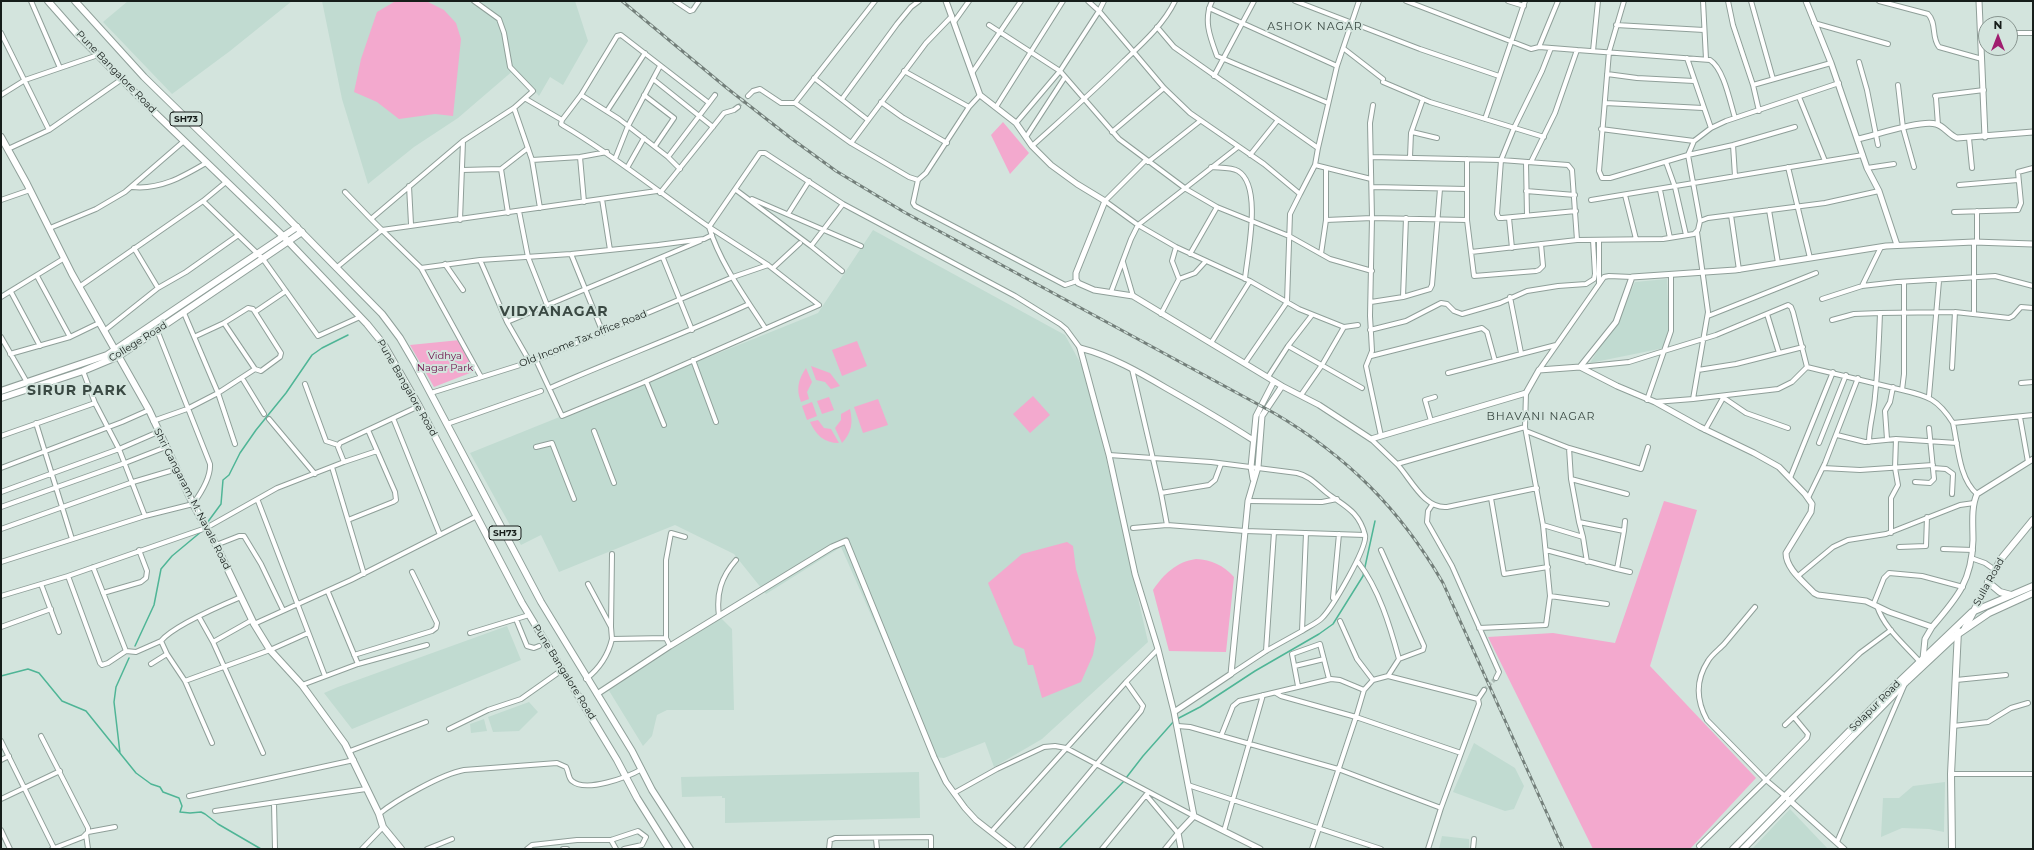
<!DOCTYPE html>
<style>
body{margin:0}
#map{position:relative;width:2034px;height:850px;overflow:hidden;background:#d3e4dd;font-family:Montserrat,sans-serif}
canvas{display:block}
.frame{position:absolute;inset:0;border:2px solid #161d1a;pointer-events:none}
.north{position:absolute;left:1978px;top:16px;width:40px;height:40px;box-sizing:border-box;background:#d3e4dd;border:1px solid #87948f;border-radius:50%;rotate:0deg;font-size:11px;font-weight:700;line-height:16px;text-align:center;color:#161d1a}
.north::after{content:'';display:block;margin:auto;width:14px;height:18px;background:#a01e6f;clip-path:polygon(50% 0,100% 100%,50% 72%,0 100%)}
</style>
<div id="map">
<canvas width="2034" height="850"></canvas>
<div class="frame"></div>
<div class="north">N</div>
</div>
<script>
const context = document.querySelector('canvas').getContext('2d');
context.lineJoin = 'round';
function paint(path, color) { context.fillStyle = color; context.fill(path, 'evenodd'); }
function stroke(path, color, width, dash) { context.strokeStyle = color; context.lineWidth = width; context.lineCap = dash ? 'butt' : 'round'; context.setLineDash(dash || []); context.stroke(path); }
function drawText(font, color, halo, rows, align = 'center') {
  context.font = font + ' Montserrat,sans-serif'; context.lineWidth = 4; context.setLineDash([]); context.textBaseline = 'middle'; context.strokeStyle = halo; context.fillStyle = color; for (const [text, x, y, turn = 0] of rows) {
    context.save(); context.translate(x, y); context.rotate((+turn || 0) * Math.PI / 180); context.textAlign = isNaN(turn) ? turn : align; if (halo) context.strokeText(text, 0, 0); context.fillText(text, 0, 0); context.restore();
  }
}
const built = new Path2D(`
 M128,1H292L230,51L172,94L103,22Z
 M322,1H575L588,41L563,85L550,77L539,96L515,69L458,118L414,147L368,184L342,99Z
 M873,230L1065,335L1082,366L1104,449L1148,642L1042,739L994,767L985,742L944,758L934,757L841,547L766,594L734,554L675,525L559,572L541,535L521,545L470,453L818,313Z
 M1667,279L1669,327L1664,348L1590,363L1620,314L1635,282Z
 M721,618L732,629L734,710H667L657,715L652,736L643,746L608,689Z
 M507,626L521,660L352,729L324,693L338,687Z
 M529,702L538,712L519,731L493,732L488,717Z
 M484,719L487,731L471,733L470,724Z
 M1474,743L1515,768L1524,786L1514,809L1505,811L1453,792Z
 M919,772L920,818L725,823V798H722V796L682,797L681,777Z
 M1945,782L1944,832L1929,829L1902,828L1881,837L1883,798H1899L1913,786Z
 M1790,809L1828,849H1752Z
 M1442,836L1469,839V849H1439Z`);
const green = new Path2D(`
 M403,1L428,2L444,10L456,23L461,39L453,116L435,114L399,119L377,102L354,92L361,59L377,12L394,2Z
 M1003,122L1029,153L1010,174L991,135Z
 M460,340L475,371L434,387L410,345Z
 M857,341L867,366L842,376L832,350Z
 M811,366L830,373L840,386L831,389L825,382L816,380Z
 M806,368L812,382L807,392L809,399L801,402C796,389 798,380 806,368Z
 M1033,396L1050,415L1030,433L1013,414Z
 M829,397L834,410L822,414L817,401Z
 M878,399L888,425L863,433L854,407Z
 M812,402L817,416L807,420L802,406Z
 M850,409C853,423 852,432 842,443L835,428L841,420V414Z
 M818,420L824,428L831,429L839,443C824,443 816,435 810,422Z
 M1664,501L1697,510L1650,666L1756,778L1690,849H1593L1488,637L1553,633L1615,643Z
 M1067,542L1073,546L1076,569L1096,638L1093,655L1081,682L1042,698L1033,665H1028L1024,649L1014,645L988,583L1022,554Z
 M1196,559C1212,560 1223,565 1234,577L1226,652L1169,651L1153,590C1164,574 1176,562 1196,559Z`);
const stream = new Path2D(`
 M207,523L221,504L223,480L229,475L240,453L256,430L286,393L312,355L322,348L348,335
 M135,646L154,605L161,569L172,556L202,531
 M1,676L28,669L39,673L62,701L86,711L136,773L151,784L160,787L163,792L179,798L182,806L180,812L190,813L201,812L205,814L218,824L261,849
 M1177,719L1200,707L1255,671L1319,634L1333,624L1363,576L1375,521
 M120,753L114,702L116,687L129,658
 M1126,778L1143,756L1174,721
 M1059,849L1124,781`);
const minorTunnel = new Path2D(`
 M738,107L748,96
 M1484,690L1496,678`);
const minor = new Path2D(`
 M31,1L60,68
 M675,1L690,11L693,10L699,1
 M1104,1L1099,11L1164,88L1190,113L1264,164L1300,194L1290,214L1287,302L1245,363
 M1212,1C1203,20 1210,37 1217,56L1328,103
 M1295,1L1420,49L1499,76
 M1406,1L1531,49L1539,47L1577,50
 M1508,1L1524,6
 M1624,1L1609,52L1599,171L1602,178H1610L1688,155L1733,145L1795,127
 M1703,1L1706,59
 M1728,1L1733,25L1753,85
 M1751,1L1773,79
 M1879,1L1928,14C1937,23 1931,37 1939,47L1982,59
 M1209,8L1337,66
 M954,22L969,1
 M1814,23L1888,44
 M989,25L1060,71L1119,139L1186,189L1217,207L1289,236L1330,259L1372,271
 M1616,25L1704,30
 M1157,27L1174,47L1318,148L1315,165L1300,194
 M1,33L49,130
 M2010,33H2033
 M1539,47L1558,1
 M1343,48L1383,79
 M1551,48L1542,71L1514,128L1501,160L1497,214L1499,218H1502L1576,211
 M1593,51L1598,1
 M1687,58L1711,128
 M1859,62L1867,90L1878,145
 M904,71L969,107
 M972,73L1021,1
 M1607,74L1637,78L1694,81
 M1214,76L1254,1
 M814,78L868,120
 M653,79L713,127
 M1383,82L1430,102L1544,137
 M1898,85L1903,128L1914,167
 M1,95L25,80L98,55
 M581,95L617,36L621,35L709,103
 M644,95L674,118L655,146
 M748,96L753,91L760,89L781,103H795L875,1
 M1935,96L1984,90
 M1799,97L1825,161
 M1936,98L1938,125
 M526,99L562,120
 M842,99L897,24L911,7L919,1
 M881,102L902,117L947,143
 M795,103L851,143L909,177L918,180L926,173L969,107L980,95
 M1605,103L1703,108
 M1373,105L1370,123L1372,218L1370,316L1372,351L1366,366L1381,436
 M996,107L1063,1
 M514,108L532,160L580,157L607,152
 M607,111L645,53
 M1759,111L1753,85L1831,63
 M1485,119L1525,1
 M1016,123L1060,71L1099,11L1088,1
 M1601,129L1694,141
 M1112,132L1164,88
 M1412,132L1437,138
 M1026,137L1065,77
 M1969,138L1972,168
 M851,143L926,43L952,16
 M1733,145L1735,176
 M1032,146C1063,118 1094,91 1124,61C1143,43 1164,24 1175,1
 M1318,148L1337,66L1359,1
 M8,149L49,130L122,79
 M1250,155L1278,120
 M580,157L584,202
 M668,157L619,119L581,95L562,120L561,124L564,126C615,156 661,194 709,227C720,263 745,297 765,328
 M1371,157L1501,160L1568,165L1572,170L1577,240
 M1410,157L1411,133L1423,99
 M615,159L628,126L660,66
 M1467,159V220
 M532,160L540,208
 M1146,160L1105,201L1138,225L1176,247L1250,281L1299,309L1344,327L1358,325
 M1148,162L1200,121
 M1531,162L1555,113L1577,50L1710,60C1724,69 1730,102 1735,118
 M1666,162L1675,187L1686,235
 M1526,163L1527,215
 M1315,165L1371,179
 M1211,167C1219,168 1231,167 1238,171C1263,186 1247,255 1245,279
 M1788,167L1810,258
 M627,168L644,138
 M1867,168L1894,164
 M501,169L528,148
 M680,169L668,157L715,95
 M462,170L501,169L508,213
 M918,180L913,203L915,206L1065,285L1077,281
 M1959,185L2018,180
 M409,186L411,224
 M132,187C160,190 182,177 206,163
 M1372,187L1467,189
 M736,190L811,246L843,204
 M1660,190L1670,238
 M1526,191L1575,195
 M345,192L371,219L463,141
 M660,193L724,113L734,110L738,107
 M1625,195L1636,239
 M602,199L610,250
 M752,199L861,246
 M1,200L30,190
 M1591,200L1863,155
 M203,201L263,259L318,336L360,317
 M1769,210L1778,263
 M519,211L528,257L547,305
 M1977,211V242
 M1954,212L2018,210L2021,203L2018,172L2033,168
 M788,214L809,181
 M1731,215L1739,270
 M1509,218L1512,248
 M371,219L382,230L657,191
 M460,220L463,141L514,108L533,91L510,67L504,33L499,19L474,1
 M1326,220L1372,218L1467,220L1471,252L1577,240L1663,239L1694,234L1698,230L1700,221L1708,218L1825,203L1879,191
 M1700,221L1688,155L1694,141L1711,128L1726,121L1839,83
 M50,228L96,209L125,192L184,141
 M1974,242V314
 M811,246L842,271
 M1176,247L1172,261L1179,279
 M134,248L158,288
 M1471,252L1474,276L1536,271L1539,270L1543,266L1541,244
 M571,254L603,333
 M1190,254L1217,207
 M1321,254L1326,220V168
 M663,258L692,330
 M480,260L507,322L530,362
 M1123,262L1133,296
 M445,264L463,290
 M336,268L382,230L421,268L481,377
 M421,268L480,260L571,254L658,245L704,239L712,235
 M773,268L800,243
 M37,276L70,337
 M1904,282V374L1902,390C1928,396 1938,399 1953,423C1958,446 1959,479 1977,494
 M1599,284V240
 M1862,286L1881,247
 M79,287L203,201L226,182
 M11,292L40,346
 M1111,292L1131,239L1138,225L1238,147
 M1,297L63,259
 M1403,297L1406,218
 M1510,297L1521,353
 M1822,299L1862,286L1897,282L1995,276L2033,286
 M1371,302L1403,297L1430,289L1432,285L1440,189
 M255,312L286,291
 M1161,314L1179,279L1195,273L1205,262
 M1767,314L1779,353
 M1708,316L1816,273
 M1832,320L1854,314L1880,313L1955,312L2009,318L2013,316L2021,307L2033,308
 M507,322L700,241
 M224,323L255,369L218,393L235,444
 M1370,330L1406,321L1441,303L1447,304L1454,311L1462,314L1500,303L1527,291L1558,286L1586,284L1594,279L1595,274L1593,240
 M104,331L158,288L186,272L237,236
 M196,336L224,323L248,308L253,309L281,353L280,357L261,371L255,369
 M1,337L28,384
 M1211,343L1250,281
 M1288,346L1362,388
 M10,354L70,337L99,323
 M1371,356L1482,328L1487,332L1495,361
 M536,360L562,416L642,383L819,305L768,265L709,227L760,153H765L843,204L1015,296L1060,324L1066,329L1080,348
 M693,360L716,422
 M1580,367L1629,362L1664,351L1716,335L1788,305L1791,307L1793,312L1807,367L1902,390
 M1952,368L1955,312
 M1132,369L1161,493L1167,525
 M1539,370L1604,277L1609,276L1632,277
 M1698,370L1736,364L1803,347
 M1448,373L1556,345
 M1268,377L1288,346L1312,315
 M242,378L264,414
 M646,381L664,425
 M2021,383L2033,382
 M305,384L326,441L338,445
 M550,388C616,359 684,334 749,304
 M431,393L536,360L733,277L768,265
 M1526,393L1525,427L1543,525L1550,596L1607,604
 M1301,395L1322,365L1344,327
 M1721,396L1746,413L1788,428
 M1929,396L1939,281
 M1693,399L1778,389L1792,382L1807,367
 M1647,400L1671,331V274
 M1655,402L1693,399L1708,312L1697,232
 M95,403L119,449L145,516
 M2020,417L2028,462
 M393,418L440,535
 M269,419L315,474
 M153,421L187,409L218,393L184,313
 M1431,421L1425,400L1435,397
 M36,423L72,539
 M1953,423L2033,415
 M447,424L541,391
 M1705,430L1723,398
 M594,431L614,483
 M1526,431L1569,448L1641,469L1648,447
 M1837,435L1865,442L1896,439L1957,443
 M1,436L95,403L83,371
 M1371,439L1397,464L1525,427
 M1887,439L1885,411L1890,402L1893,387
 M1869,442C1869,426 1874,412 1875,396C1878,368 1879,341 1880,313
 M1819,443L1846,375
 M536,447L552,443L574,499
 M1109,455L1211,462L1297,473C1310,476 1317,485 1327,493C1344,506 1359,511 1365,535C1368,547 1332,608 1322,618C1317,623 1308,627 1302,631
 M344,462L377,451
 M1397,464C1411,479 1424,509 1447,507L1537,488
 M332,467L364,574
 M1,468L122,422L149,410
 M1823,468L1860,470L1933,465
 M1933,468L1946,469L1953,474L1952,494
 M1790,478L1833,372
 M1571,479L1627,494
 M1915,482L1930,483L1934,479L1929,428
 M1,492L119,449L158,432
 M1161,493L1209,485L1215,480L1221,464
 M1491,498L1504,574L1548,567
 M1808,498L1825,463L1858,378
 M258,501L325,676
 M1248,501L1322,502L1337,499
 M1432,505L1428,511L1427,522L1452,566L1499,672L1496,678
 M1,507L125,463L166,447
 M348,520L393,502L396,500L395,492L368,430
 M1579,522L1583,537
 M1543,525L1583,537L1587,562
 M1133,528L1167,525L1245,531L1365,535
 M1,529L133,482L177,469
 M1624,531L1625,521
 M1891,533V498L1898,485L1895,468L1896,439
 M216,545L239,536H244L261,564L283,610
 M1899,547L1926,546L1927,517
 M1943,549L1973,550
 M1381,550L1424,646L1423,650L1399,659L1388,676
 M1546,550L1617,569L1624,531L1579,522L1571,479L1569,448
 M1971,558L1985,563L1995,570
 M1,562L145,516L193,504C201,493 211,478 210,464L157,330
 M1358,562C1379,589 1390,626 1399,659
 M93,567L126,651L136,652L161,641
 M1617,569L1630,572
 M68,576L100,663L102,665L108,663L126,651
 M1798,576L1833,547L1848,540L1886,534L1960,505L1974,503
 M41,584L59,632
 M588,584L611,627L612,639
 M328,592L358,664
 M103,593L141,582L146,578L147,571L139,550
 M1,596L68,576L206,528L277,488L344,462L338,447L340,443L419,406
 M1333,598L1339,534
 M1874,603L1884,578L1889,573L1922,576L1963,587
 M1877,606C1884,628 1905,645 1920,662
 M719,616C716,594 721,577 736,560
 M199,617L213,642L263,753
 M516,619L527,646L534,648L539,646
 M1340,621L1357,659L1373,680L1388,676L1478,699L1479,704L1441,808
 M254,624L351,580L477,516
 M1,627L51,609
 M611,627L612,554
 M1479,628L1546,625L1550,596
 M470,633L529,615
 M213,642L252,620
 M670,646L666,638V560L671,533L685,537
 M1266,651L1274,532
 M354,655L432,631L436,628L437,623L412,572
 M151,664L167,654
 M1295,666L1324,659
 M1231,674L1266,651L1302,631L1306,533
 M586,679C600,668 608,656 612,639L666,638
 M1956,680L2006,675
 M185,681L270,650L308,633
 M1126,682L1158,649
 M302,685L358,664L427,645
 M1298,686L1292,654L1320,644L1329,679
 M1276,693L1281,696L1356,717L1364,690L1373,680
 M1478,699L1484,690
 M1785,725L1860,653L1891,630
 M1178,726L1190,727L1338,769L1441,808L1428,849
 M1953,726L1988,722L2011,708L2028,703
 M449,729L488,710L521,699L562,670
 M41,736L88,828V832L83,837L52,849
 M1221,736L1233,706L1239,701L1331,679L1340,680L1364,690
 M1,741L54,848
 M212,743L185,681L167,654L161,641C173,626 222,605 241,597
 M350,751L426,722
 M1,760L9,756
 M1951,774H2033
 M1188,785L1381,849
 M1149,792L1146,795L1178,833L1165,849
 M954,793L997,769L1044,747L1055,746L1066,748L1194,816
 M189,796L354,760
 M1785,796L1766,780L1807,738L1808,734L1794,717
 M1,799L60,771
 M274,803L275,849
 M215,811L366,789
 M379,814C396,800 442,774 464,770L557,763L566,767C569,772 568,778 572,781C586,793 628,777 642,769
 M1,830L10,849
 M992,831L1126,682L1143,706L1141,711L1026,849
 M1224,831L1263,695
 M88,832L115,827
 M86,834L88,849
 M876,839L877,849
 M611,840L616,849
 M1837,842L1904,686
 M1699,846L1766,780L1707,720C1696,700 1695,681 1708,661C1712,654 1720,649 1725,643C1735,631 1745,619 1755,607
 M362,849L383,827
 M427,849L452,839
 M527,849L532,845L577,840H611L638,831L646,837L642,845L624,849
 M563,849H567
 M829,849L830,840L835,838L931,837V849
 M1102,849L1146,795
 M1312,849L1356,717L1461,753
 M1473,849L1474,839`);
const tertiary = new Path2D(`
 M946,1L980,95L1016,123L1032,146L1051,165L1077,184L1105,201L1076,273V279L1078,283L1094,290L1133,296L1282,386L1319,405L1371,439L1526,393L1539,370L1580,367L1617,386L1655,402L1700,427L1754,453L1779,467L1805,494L1812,504L1811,512L1786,553C1786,569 1804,582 1814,593L1818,595L1866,601L1889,612L1932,627L1925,639L1923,659
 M1806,1L1831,63L1867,168L1879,191L1897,245
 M1979,1L1985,137
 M1858,139C1876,135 1920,120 1936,124C1944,126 1949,135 1957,138L2033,132
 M1080,348L1109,455L1135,574L1158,649L1174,712L1194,816
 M1080,348C1111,356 1139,372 1166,388C1196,405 1225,422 1253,440
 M1580,367L1616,322L1632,277L1735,270L1886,246L1974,242L2033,244
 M1253,479L1251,467L1256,416L1274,381
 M1932,627C1957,598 1972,581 1973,540C1973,525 1971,507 1977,494L2033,459
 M597,694L670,646L832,547L846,541L934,757L946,782L965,808L976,820L1013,849
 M1174,712L1231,674L1248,501L1258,467L1262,416L1282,386
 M1787,798L1844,849
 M1194,816L1260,849
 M1181,849L1178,833L1194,816`);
const secondary = new Path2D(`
 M1,137L27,184L72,274L149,410L193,504L216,545L254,624L270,650L302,685L345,744L379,814L383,827L401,849
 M1,391L107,355L297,227
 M1,398L83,371L119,356L302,232
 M1988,582L2000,592L2011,595
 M1965,628L2001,559L2033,520
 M1952,849L1951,774L1958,631`);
const primary = new Path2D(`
 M48,1L78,35L155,113L284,237L367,324L384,345L419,406L522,603L617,760L637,798L669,849
 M75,1L144,77L272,202L382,314L400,338L414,362L541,602L632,751L652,790L690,849
 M1733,849L1880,700L1972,612L2033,586
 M1743,849L1907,681L1954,637L1989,613L2033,593`);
const rail = new Path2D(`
 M622,1L728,89L792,139L836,171L904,212L1274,413C1347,456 1400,509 1443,583L1563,849`);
const shields = [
 [186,119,32],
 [505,533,32]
];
const shieldNames = [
 ["SH73",186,119],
 ["SH73",505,533]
];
const streetNames = [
 ["Pune Bangalore Road",116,72,46],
 ["Old Income Tax office Road",583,339,-22],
 ["College Road",138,342,-32],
 ["Pune Bangalore Road",407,388,60],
 ["Shri Gangaram. M. Navale Road",192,499,63],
 ["Sulla Road",1989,582,-61],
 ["Pune Bangalore Road",564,672,58],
 ["Solapur Road",1875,706,-45]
];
const parkNames = [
 ["Vidhya",445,356],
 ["Nagar Park",445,368]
];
const neighbourhoodNames = [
 ["ASHOK NAGAR",1315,27],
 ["BHAVANI NAGAR",1541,417]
];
const districtNames = [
 ["VIDYANAGAR",554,312],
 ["SIRUR PARK",77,391]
];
paint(built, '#c1dbd1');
paint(green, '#f3a9ce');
stroke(stream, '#4fb596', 1.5);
stroke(minorTunnel, '#adbcb6', 4, [4, 2]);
stroke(minor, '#8f9f99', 6);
stroke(tertiary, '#8f9f99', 7);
stroke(secondary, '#8f9f99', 8);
stroke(primary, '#8f9f99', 8);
stroke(minor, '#fff', 4);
stroke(tertiary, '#fff', 5);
stroke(secondary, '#fff', 6);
stroke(primary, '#fff', 6);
stroke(rail, '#737f7a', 3);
stroke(rail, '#d3e4dd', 1.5, [4.5]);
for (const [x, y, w] of shields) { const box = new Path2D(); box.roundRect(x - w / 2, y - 7, w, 14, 3); context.fillStyle = '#d3e4dd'; context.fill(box); stroke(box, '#161d1a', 1); }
drawText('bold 9px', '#161d1a', null, shieldNames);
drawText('10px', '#161d1a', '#d3e4dd', streetNames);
drawText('10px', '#6d114a', '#d3e4dd', parkNames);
context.letterSpacing = '1px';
drawText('11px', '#3a4943', '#d3e4dd', neighbourhoodNames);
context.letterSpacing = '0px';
context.letterSpacing = '1px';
drawText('bold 14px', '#3a4943', '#d3e4dd', districtNames);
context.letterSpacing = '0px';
</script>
